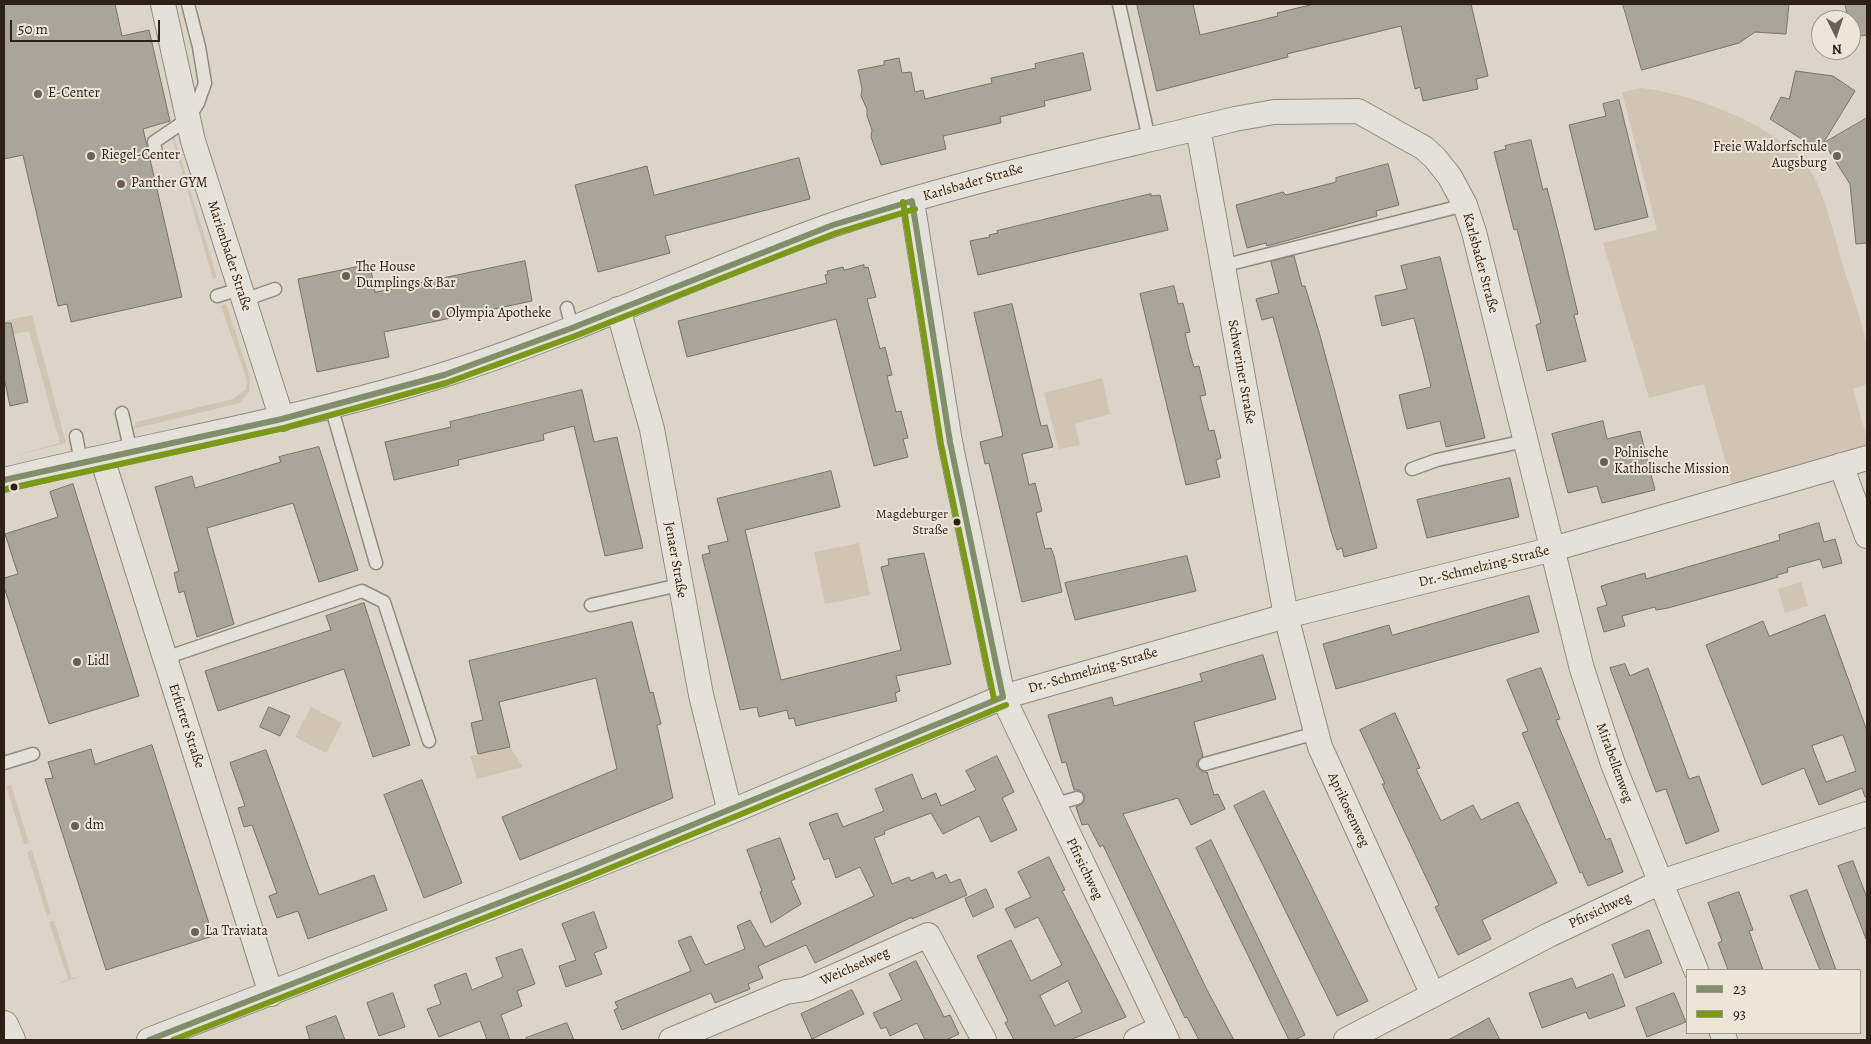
<!DOCTYPE html>
<meta charset="utf-8">
<style>
body{margin:0}
#map{position:relative;width:1871px;height:1044px;overflow:hidden;background:#dcd4c6;font-family:Alegreya,serif}
canvas{display:block}
.frame{position:absolute;inset:0;border:5px solid #2d2117;pointer-events:none}
.legend{position:absolute;left:1686px;top:969px;width:175px;height:65px;box-sizing:border-box;background:#ede5d5;border:1px solid #a09789;margin:0;padding:6px 9px;list-style:none;font-size:15px;color:#2d2117}
.legend li{display:flex;align-items:center;gap:10px;height:25px}
.legend b{width:25px;border:1px solid #a09789}
.north{position:absolute;left:1811px;top:10px;width:50px;height:50px;box-sizing:border-box;background:#ede5d5;border:1px solid #a09789;border-radius:50%;rotate:176deg;font-size:14px;font-weight:700;line-height:20px;text-align:center;color:#2d2117}
.north::after{content:'';display:block;margin:auto;width:18px;height:22px;background:#6a6054;clip-path:polygon(50% 0,100% 100%,50% 72%,0 100%)}
.scale{position:absolute;left:10px;top:20px;width:150px;height:22px;box-sizing:border-box;border:2px solid #2d2117;border-top:0;padding-left:6px;font-size:15px;line-height:18px;white-space:nowrap;color:#2d2117;-webkit-text-stroke:4px #ede5d5;paint-order:stroke}
</style>
<div id="map">
<canvas width="1871" height="1044"></canvas>
<div class="frame"></div>
<ul class="legend">
<li><b style="height:6px;background:#7f8f6a"></b>23</li>
<li><b style="height:6px;background:#7a9919"></b>93</li>
</ul>
<div class="north">N</div>
<div class="scale">50 m</div>
</div>
<script>
const context = document.querySelector('canvas').getContext('2d');
context.lineJoin = 'round';
function paint(path, color) { context.fillStyle = color; context.fill(path, 'evenodd'); }
function stroke(path, color, width, dash) { context.strokeStyle = color; context.lineWidth = width; context.lineCap = dash ? 'butt' : 'round'; context.setLineDash(dash || []); context.stroke(path); }
function drawText(font, color, halo, rows, align = 'center') {
  context.font = font + ' Alegreya,serif'; context.lineWidth = 4; context.setLineDash([]); context.textBaseline = 'middle'; context.strokeStyle = halo; context.fillStyle = color; for (const [text, x, y, turn = 0] of rows) {
    context.save(); context.translate(x, y); context.rotate((+turn || 0) * Math.PI / 180); context.textAlign = isNaN(turn) ? turn : align; if (halo) context.strokeText(text, 0, 0); context.fillText(text, 0, 0); context.restore();
  }
}
const green = new Path2D(`
 M1642,88C1693,94 1776,125 1807,166C1824,188 1835,239 1843,266C1851,292 1862,319 1867,346C1869,358 1867,372 1867,384L1853,389L1867,439V458L1735,496L1704,384L1649,398L1603,243L1657,230L1622,92Z
 M172,137H174L217,277L213,279Z
 M226,304L250,376L249,392L240,403L133,429L136,422L233,399L246,389L247,380L221,306Z
 M32,315L66,443L9,457L60,443L29,331L4,336V321Z
 M1102,378L1110,414L1075,424L1080,445L1059,449L1044,393Z
 M859,543L870,595L825,604L814,552Z
 M1801,582L1808,606L1785,613L1778,589Z
 M311,707L342,723L326,753L295,737Z
 M510,747L523,767L477,779L470,756Z
 M24,780L11,785L29,843L24,844L6,786L4,787Z
 M32,850L51,914L47,916L27,852Z
 M54,920L72,978L85,975L55,985L68,979L49,922Z`);
const building = new Path2D(`
 M4,4H115L122,36L149,30L170,121L143,129L182,297L71,322L67,304L58,306L23,155L4,159Z
 M1137,4H1193L1200,35L1278,16L1277,13L1314,4H1471L1488,76L1476,79L1478,89L1423,101L1420,87L1415,89L1401,26L1287,54L1288,57L1157,91Z
 M1623,4H1789L1786,34L1755,32L1739,43L1642,70Z
 M1845,4H1867V35L1854,37Z
 M1083,53L1091,90L1044,101L1045,106L1000,117L1001,123L943,136L946,149L881,165L871,137L872,130L867,116V109L861,96L862,89L858,70L884,65V61L899,58L902,73L911,72L915,92L923,90L925,99L992,83L991,78L1036,68L1035,64Z
 M1796,71L1833,76L1855,91L1822,145H1811L1770,119L1781,97L1789,99Z
 M1619,100L1648,217L1595,230L1569,125L1606,116L1603,104Z
 M1867,118V243L1856,244L1850,184L1824,143Z
 M1531,140L1543,190L1547,188L1563,251L1578,314L1574,315L1586,361L1547,371L1536,325L1541,323L1533,292L1517,229L1514,230L1494,152L1506,149L1505,146Z
 M799,158L810,199L665,236L670,253L598,272L575,185L647,166L654,195Z
 M1388,164L1399,205L1376,211L1377,216L1267,246L1266,243L1247,248L1236,205L1283,192L1286,195L1336,182V178Z
 M1151,194V196L1160,195L1168,230L978,275L970,241L990,237L989,235L998,233L997,231Z
 M1294,256L1302,286H1305L1319,332L1377,548L1344,557L1342,548L1337,550L1331,531L1273,317L1262,320L1256,299L1279,293L1271,262Z
 M1440,257L1485,438L1446,447L1440,421L1407,429L1399,395L1431,387L1424,357L1414,318L1382,326L1375,296L1407,289L1401,266Z
 M525,261L532,301L384,332L389,357L317,372L298,279L370,264L375,292Z
 M864,265V268L868,267L876,297L867,299L880,349L885,347L892,375L887,376L896,412L901,411L908,438L903,439L908,457L874,466L836,319L687,357L678,321L827,283L825,275L828,274L827,271L843,267L844,270Z
 M1174,286L1178,304L1183,303L1190,332L1185,333L1189,350L1194,367L1199,366L1206,395L1200,396L1204,412L1209,431L1214,430L1221,458L1216,460L1220,477L1186,485L1140,294Z
 M1012,304L1041,426L1047,425L1053,447L1022,454L1029,485L1035,483L1042,511L1036,513L1045,549L1051,548L1054,556L1062,592L1022,602L989,463L985,464L980,442L1003,436L974,313Z
 M4,323H11L28,402L10,406L4,377Z
 M582,390L594,442L617,437L643,548L605,556L574,426L543,434L544,440L458,460L459,465L394,480L385,442L451,427L450,422Z
 M1603,421L1607,439L1640,431L1655,490L1602,503L1597,486L1568,493L1552,434Z
 M319,447L358,570L319,582L293,503L207,528L234,624L197,637L184,591L179,593L174,573L179,571L155,487L192,476L195,488L281,462L279,457Z
 M831,471L840,507L745,530L781,680L901,650L881,567L889,565L888,559L924,553L951,664L896,676L900,691L895,693L897,701L796,726L794,718L789,719L787,710L759,717L757,707L740,710L702,555L710,553L708,546L728,541L717,499Z
 M1510,478L1519,517L1427,538L1417,500Z
 M73,484L139,696L49,724L4,587V578L18,574L5,534L58,517L50,492Z
 M1819,523L1824,542L1835,539L1842,563L1823,568L1820,559L1787,568L1788,572L1777,575L1778,577L1758,583L1668,608L1656,610L1655,607L1622,616L1625,626L1604,632L1597,608L1607,605L1601,586L1645,573L1646,579L1780,540L1779,535Z
 M1187,556L1196,591L1075,620L1065,583Z
 M1529,596L1539,632L1336,689L1323,644L1389,625L1392,635Z
 M364,603L410,745L373,757L344,669L218,711L205,671L331,630L326,616Z
 M1825,615L1867,731V796L1865,797L1862,788L1819,805L1804,768L1762,785L1706,645L1763,621L1769,636ZM1843,735L1856,771L1826,782L1812,746Z
 M632,622L650,693L653,692L661,724L657,725L673,798L520,860L502,817L617,769L596,678L499,702L510,747L478,754L471,723L483,720L469,661Z
 M1263,655L1276,699L1194,722L1203,756L1197,762V767L1203,772H1207L1214,795L1218,794L1225,809L1191,825L1178,798L1123,814L1206,988L1234,1040H1199L1187,1017L1185,1018L1103,845L1100,847L1088,824L1082,825L1076,807L1083,803L1085,795L1079,790H1074L1066,762L1062,763L1048,715L1112,697L1114,706L1202,681L1200,674Z
 M1625,664L1630,676L1648,668L1689,779L1699,776L1719,831L1686,844L1666,789L1656,792L1610,668Z
 M1541,668L1560,719L1556,720L1606,840L1610,838L1623,872L1588,886L1582,872L1580,873L1522,733L1528,731L1507,680Z
 M269,707L290,716L280,736L260,727Z
 M1395,713L1420,768L1416,769L1441,821L1473,805L1481,820L1518,802L1557,883L1482,920L1491,939L1458,955L1435,907L1439,905L1382,784H1385L1360,730Z
 M152,745L213,936L106,970L45,779L53,778L48,762L91,749L95,764Z
 M266,750L319,895L374,875L387,910L308,939L298,911L277,918L269,896L277,893L252,825L244,827L238,808L245,806L230,763Z
 M997,756L1014,792L1002,798L1017,830L991,842L979,816L943,834L931,813L884,831L885,834L874,838L892,884L909,877L911,881L933,872L936,879L946,874L950,883L960,879L967,895L912,919V917L815,963L806,945L758,966L763,978L748,984L750,989L715,1003L711,993L622,1030L614,1010L618,1008L615,1002L691,971L678,941L691,936L705,965L745,949L737,926L750,920L765,947L874,896L860,867L836,878L829,858L824,860L809,823L837,813L843,827L884,811L875,789L912,774L922,799L936,793L941,806L976,790L966,771Z
 M422,780L462,883L424,898L384,795Z
 M1264,791L1368,1001L1337,1016L1234,806Z
 M780,838L795,879L791,881L801,904L771,923L760,892L762,891L747,850Z
 M1211,840L1305,1035L1294,1040H1289L1196,848Z
 M1049,857L1065,890L1062,891L1126,1017L1070,1040H1014L1005,1023L1008,1021L977,956L1011,940L1031,981L1062,965L1038,917L1015,928L1005,909L1031,897L1018,872ZM1068,981L1082,1012L1055,1026L1040,996Z
 M1853,861L1867,898L1866,939L1838,866Z
 M986,889L994,907L973,917L965,899Z
 M1807,890L1836,970H1820L1790,896Z
 M1739,892L1753,930L1749,931L1763,970H1728L1718,943L1722,941L1708,903Z
 M594,912L607,948L594,953L602,974L566,987L559,966L576,960L562,924Z
 M1649,930L1662,963L1625,978L1612,945Z
 M522,949L535,984L517,991L522,1006L501,1015L510,1040H487L480,1021L439,1037L427,1009L441,1004L434,985L466,973L472,990L503,977L496,958Z
 M916,961L944,1017L950,1015L959,1034L946,1040H925L917,1023L890,1036L886,1027L881,1029L873,1013L902,1000L889,974Z
 M1613,974L1625,1006L1589,1019L1586,1012L1542,1028L1529,993L1572,978L1576,988Z
 M852,990L864,1014L812,1039L801,1014Z
 M393,993L405,1027L379,1036L367,1003Z
 M1674,993L1686,1022L1647,1037L1636,1008Z
 M336,1016L345,1040H310L306,1027Z
 M1489,1018L1500,1040H1448L1478,1024Z
 M567,1023L574,1040H526V1038Z`);
const service = new Path2D(`
 M1119,4L1149,139
 M156,153L154,142L188,119L198,103L205,83L199,47L188,4
 M1222,266L1465,205
 M217,296L240,289
 M244,300L275,289
 M567,308L572,328
 M331,406L376,563
 M122,413L131,452
 M76,436L81,462
 M1412,469L1437,460L1525,441
 M591,605L679,585
 M165,658L362,591L384,602L429,741
 M4,763L33,754
 M1205,764L1316,733
 M1052,805L1077,798`);
const minor = new Path2D(`
 M163,4L193,141L282,419
 M1198,128L1286,616L1320,747L1433,995
 M912,201L950,442L1003,697L1167,1040
 M618,309L652,429L701,695L730,812
 M102,458L271,994
 M1841,465L1867,536
 M4,480C150,444 299,420 443,375C577,333 703,270 835,224C966,179 1101,152 1235,119L1274,112L1358,111L1424,148L1435,158L1450,177L1465,205L1474,232L1582,669L1613,764L1696,970
 M1722,1033L1725,1040
 M149,1040L510,900L730,812L1003,697L1286,616L1553,549L1867,458
 M671,1040L786,992L806,989L928,935L984,1040
 M1136,1040L1161,1028
 M1346,1040L1549,935L1661,882L1867,814`);
const tertiary = new Path2D(`
 M4,1025L11,1040`);
const bus1 = new Path2D(`
 M912,201L950,442L1003,697
 M4,480L282,419L444,375L572,328L833,225L912,201
 M149,1040L578,872L1003,697`);
const bus2 = new Path2D(`
 M903,202L941,444L994,699
 M6,489L284,428L446,383L575,336L836,233L915,209
 M173,1040L581,880L1006,705`);
const markers = [
 [38,94,5,"#6a6054"],
 [91,156,5,"#6a6054"],
 [1837,156,5,"#6a6054"],
 [121,184,5,"#6a6054"],
 [346,276,5,"#6a6054"],
 [436,314,5,"#6a6054"],
 [1604,462,5,"#6a6054"],
 [14,487,4.5,"#2d2117"],
 [957,522,4.5,"#2d2117"],
 [77,662,5,"#6a6054"],
 [75,826,5,"#6a6054"],
 [195,932,5,"#6a6054"]
];
const busNames = [
 ["Magdeburger",948,515],
 ["Straße",948,531]
];
const poiNames = [
 ["E-Center",48,94],
 ["Freie Waldorfschule",1827,148,"right"],
 ["Augsburg",1827,164,"right"],
 ["Riegel-Center",101,156],
 ["Panther GYM",131,184],
 ["The House",356,268],
 ["Dumplings & Bar",356,284],
 ["Olympia Apotheke",446,314],
 ["Polnische",1614,454],
 ["Katholische Mission",1614,470],
 ["Lidl",87,662],
 ["dm",85,826],
 ["La Traviata",205,932]
];
const streetNames = [
 ["Karlsbader Straße",973,183,-16],
 ["Marienbader Straße",229,256,72],
 ["Karlsbader Straße",1480,263,75],
 ["Schweriner Straße",1241,372,80],
 ["Jenaer Straße",675,560,80],
 ["Dr.-Schmelzing-Straße",1484,567,-14],
 ["Dr.-Schmelzing-Straße",1093,671,-16],
 ["Erfurter Straße",186,726,72],
 ["Mirabellenweg",1614,763,70],
 ["Aprikosenweg",1348,810,65],
 ["Pfirsichweg",1084,869,64],
 ["Pfirsichweg",1600,911,-25],
 ["Weichselweg",855,967,-24]
];
paint(green, '#cfc5b2');
paint(building, '#aaa59b');
stroke(building, '#78726a', 1);
stroke(service, '#918a81', 15);
stroke(minor, '#918a81', 26);
stroke(tertiary, '#918a81', 30);
stroke(service, '#e4e0da', 12);
stroke(minor, '#e4e0da', 24);
stroke(tertiary, '#e4e0da', 28);
stroke(bus1, '#7f8f6a', 6);
stroke(bus2, '#7a9919', 6);
for (const [x, y, r, color] of markers) { const dot = new Path2D(); dot.arc(x, y, r, 0, 2 * Math.PI); context.fillStyle = color; context.fill(dot); stroke(dot, '#ede5d5', 2); }
drawText('13px', '#2d2117', '#ede5d5', busNames, 'right');
drawText('14px', '#2d2117', '#ede5d5', poiNames, 'left');
drawText('14px', '#2d2117', '#ede5d5', streetNames);
</script>
